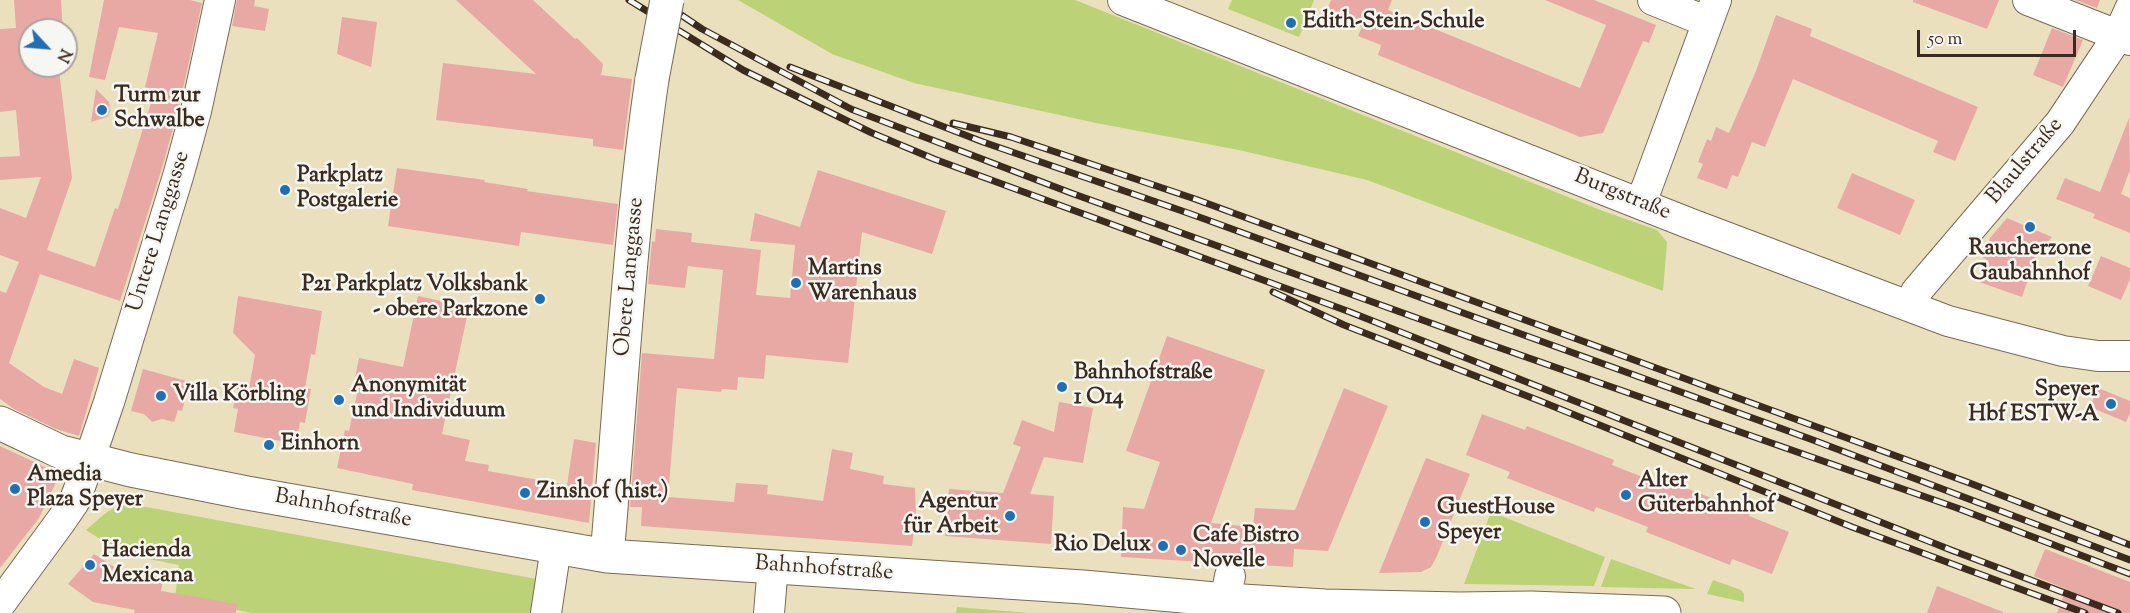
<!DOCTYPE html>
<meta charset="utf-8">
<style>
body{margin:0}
#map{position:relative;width:2130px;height:613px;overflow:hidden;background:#eae0be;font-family:"Sorts Mill Goudy",serif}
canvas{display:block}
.north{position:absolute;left:18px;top:18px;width:60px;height:60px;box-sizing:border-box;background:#f6f6f2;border:2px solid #aba49d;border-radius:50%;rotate:116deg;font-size:16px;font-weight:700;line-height:24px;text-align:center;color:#3b2a1e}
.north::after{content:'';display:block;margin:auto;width:21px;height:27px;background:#1f6fb2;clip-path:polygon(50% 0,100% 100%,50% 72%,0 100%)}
.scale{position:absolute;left:1917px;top:30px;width:159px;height:27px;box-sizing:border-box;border:3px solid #3b2a1e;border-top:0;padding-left:8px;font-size:18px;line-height:21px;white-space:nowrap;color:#3b2a1e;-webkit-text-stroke:4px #f6f6f2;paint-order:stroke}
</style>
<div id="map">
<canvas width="2130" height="613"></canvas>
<div class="north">N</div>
<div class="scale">50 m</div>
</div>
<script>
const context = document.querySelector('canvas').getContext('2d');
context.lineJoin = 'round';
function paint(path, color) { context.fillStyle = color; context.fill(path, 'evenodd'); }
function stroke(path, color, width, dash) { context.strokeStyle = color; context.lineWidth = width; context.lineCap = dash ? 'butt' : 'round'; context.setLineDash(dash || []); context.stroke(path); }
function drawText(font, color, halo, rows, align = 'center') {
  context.font = font + ' "Sorts Mill Goudy",serif'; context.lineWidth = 5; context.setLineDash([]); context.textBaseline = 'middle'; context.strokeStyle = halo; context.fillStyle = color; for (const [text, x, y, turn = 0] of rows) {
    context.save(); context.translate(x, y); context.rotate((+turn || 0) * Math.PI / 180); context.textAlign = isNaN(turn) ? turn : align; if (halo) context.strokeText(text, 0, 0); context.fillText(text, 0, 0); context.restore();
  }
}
const green = new Path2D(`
 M738,0H1075L1603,211L1657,230L1667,242L1663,291L1367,180L1239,150L1096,123L914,83L832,54Z
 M1232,0H1314L1299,37L1228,9Z
 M130,504L542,580L537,613H252L175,598L179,565L123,554L86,530C101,518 109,506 130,504Z
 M1491,512L1605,557L1594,586L1464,584Z
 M1611,559L1696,589L1601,587Z
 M1713,580L1741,590L1744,594V602L1707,594Z
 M957,607L1028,613H956Z`);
const building = new Path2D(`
 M14,0H61L63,30H30V73L59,70L72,178L47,250L95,267L115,208L118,209L155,90L145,87L158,33L119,27L105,80L89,77L104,0H190L202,3L179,107L162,168L120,301L40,274L9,363L44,387L62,394L74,359L99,368L79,436L56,429L14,409L0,399V291L6,293L19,262L0,255V208L26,218L41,177L0,180V157L20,156L16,110L0,112V29L16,28Z
 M237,0H255L254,6L269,9L265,31L232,26Z
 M456,0H533L575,39L577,38L603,64L601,75L632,79L623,150L593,146V139L436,120L443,63L536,74Z
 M1331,0H1392L1388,10L1580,88L1606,25L1545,0H1594L1656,25L1649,43L1643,41L1603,133L1580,137L1378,55L1381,45L1358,36L1362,27L1326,13Z
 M1913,0H1999L1987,29L1913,2Z
 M2075,0H2100L2097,8Z
 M1776,15L1812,29L1810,36L1978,107L1955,161L1933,152L1938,141L1793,79L1765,147L1752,142L1738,177L1732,175L1727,189L1697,178L1703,164L1698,162L1707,139L1711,141L1716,127L1729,133L1756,71Z
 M342,17L377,22L371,67L337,54Z
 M2052,28L2083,40L2063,87L2033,75Z
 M96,89L109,102L110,112L107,117L91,122Z
 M2129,118L2130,170L2121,194L2130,198V233L2093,218L2095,214L2056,199L2065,178L2100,192Z
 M397,168L485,180L484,182L528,189L527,191L618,204L613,245L521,232L519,246L388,226Z
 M818,170L946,211L932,254L862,232L848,363L766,355L764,379L738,377L737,390L722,389L721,392L677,388L668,497L734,502L736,483L768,485L767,494L823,501L832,449L853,453L850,469L884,476L883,484L915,488L916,515L912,546L641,526L642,507H630L642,353L714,359L723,270L688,266L685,288L648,284L652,241L655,242L656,229L692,233L691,242L761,250L756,295L790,298L795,245L750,241L755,213L800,227Z
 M1852,173L1915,200L1900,235L1837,208Z
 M2007,218L2052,237L2036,256L2022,297L1979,282L1986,259L1983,258L1990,238Z
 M2101,256L2130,268V279L2121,300L2088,286Z
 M238,296L322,311L315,355L311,354L305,388L311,389L305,423L300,422L296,444L234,432L238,409L233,408L238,386L249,388L255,355L233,333Z
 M418,296L469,307L442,434L470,440L465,461L489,465L488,471L567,485L574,439L596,443L589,523L412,490L413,484L337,468L345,430L349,431L357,394L352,393L359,358L403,367Z
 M1167,336L1265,370L1211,523L1253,527L1255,508L1295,510L1344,388L1388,406L1328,551L1294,549L1293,567L1242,564L1233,559L1225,560L1220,563L1121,557L1123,507L1144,509L1160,462L1126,451Z
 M143,369L190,382L182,411L178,410L174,422L162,419L152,422L144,414L131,411Z
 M2098,388L2130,401V413L2126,422L2090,407Z
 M1059,402L1093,408L1083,463L1044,457L1030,494L1054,496L1051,544L945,536L949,489L1003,493L1021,447L1013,444L1022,420L1054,432Z
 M1482,414L1525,430L1527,426L1614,460L1612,465L1663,485L1665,480L1750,513L1749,516L1789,532L1772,574L1732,559L1730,565L1646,532L1648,527L1596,507L1594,512L1507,478L1510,472L1466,455Z
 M0,446L60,474L39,518L0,568Z
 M1426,458L1470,474L1437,556L1431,567L1421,572L1379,573Z
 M2045,549L2130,582V613H2057L2066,589L2034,576Z
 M94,554L117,569L164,576L161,591L237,604L236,613H134L135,610L93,602L68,584Z
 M1937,586L2003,612V613H1927Z`);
const minor = new Path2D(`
 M1123,0L1691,224L1948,321L2063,351L2098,356H2130
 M1653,0L1708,22
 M2028,0L2130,40
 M1640,203L1647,187L1716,0
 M1909,306L1916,292L2060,123L2118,36L2130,9
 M0,604L61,521L74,502L82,481L109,402L179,173L196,111L220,0
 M546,613L556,547
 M769,613L773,566
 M1223,613L1230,576`);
const major = new Path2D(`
 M0,423L61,452L131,470L247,493L607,556L1083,587L1226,600L1325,606L1459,609L1531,608L1664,613
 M607,556C621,397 629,237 652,79`);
const rail = new Path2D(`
 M629,0L743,70L872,133L934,159L1350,312L1951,550L2118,613
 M659,0L702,29L851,109L1071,193L1486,343L1957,508L2130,574
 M790,67L983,142L1188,213L1813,440L2130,560
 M953,123L1011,137L1195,199L1967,482L2130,545
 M1273,292L1344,325L1540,401L1852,527L2085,613`);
const majorBridge = new Path2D(`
 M652,79L667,0`);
const markers = [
 [1291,23,6,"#1f6fb2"],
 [102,110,6,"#1f6fb2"],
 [285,190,6,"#1f6fb2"],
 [2030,227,6,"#1f6fb2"],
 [796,283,6,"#1f6fb2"],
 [540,299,6,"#1f6fb2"],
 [1062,387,6,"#1f6fb2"],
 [161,396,6,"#1f6fb2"],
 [339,400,6,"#1f6fb2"],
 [2111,404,6,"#1f6fb2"],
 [269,445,6,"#1f6fb2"],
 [15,489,6,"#1f6fb2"],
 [525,493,6,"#1f6fb2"],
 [1626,495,6,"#1f6fb2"],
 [1010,516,6,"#1f6fb2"],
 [1425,522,6,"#1f6fb2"],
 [1163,546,6,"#1f6fb2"],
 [1181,550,6,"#1f6fb2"],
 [90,565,6,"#1f6fb2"]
];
const poiNames = [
 ["Edith-Stein-Schule",1303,23],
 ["Turm zur",114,97],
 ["Schwalbe",114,122],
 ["Parkplatz",297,177],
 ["Postgalerie",297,202],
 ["Raucherzone",2030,250,"center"],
 ["Gaubahnhof",2030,275,"center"],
 ["Martins",808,270],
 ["Warenhaus",808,295],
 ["P21 Parkplatz Volksbank",528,286,"right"],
 ["- obere Parkzone",528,311,"right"],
 ["Bahnhofstraße",1074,374],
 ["1 O14",1074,399],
 ["Anonymität",351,387],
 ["und Individuum",351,412],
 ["Speyer",2099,391,"right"],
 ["Hbf ESTW-A",2099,416,"right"],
 ["Villa Körbling",173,396],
 ["Einhorn",281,445],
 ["Amedia",27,476],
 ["Plaza Speyer",27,501],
 ["Alter",1638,482],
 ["Güterbahnhof",1638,507],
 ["Zinshof (hist.)",537,493],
 ["Agentur",998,503,"right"],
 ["für Arbeit",998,528,"right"],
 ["GuestHouse",1437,509],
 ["Speyer",1437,534],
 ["Cafe Bistro",1193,537],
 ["Novelle",1193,562],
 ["Rio Delux",1151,546,"right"],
 ["Hacienda",102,552],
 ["Mexicana",102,577]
];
const streetNames = [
 ["Blaulstraße",2026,162,-50],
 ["Burgstraße",1622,196,22],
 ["Untere Langgasse",160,232,-73],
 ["Obere Langgasse",631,277,-85],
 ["Bahnhofstraße",343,510,10],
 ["Bahnhofstraße",824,570,4]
];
paint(green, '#bbd276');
paint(building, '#e8a9a5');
stroke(minor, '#786a56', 32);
stroke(major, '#786a56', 35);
stroke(minor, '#fff', 30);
stroke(major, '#fff', 33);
stroke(rail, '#3b2a1e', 7);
stroke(rail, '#f6f6f2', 4.5, [14]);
stroke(majorBridge, '#786a56', 35, []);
stroke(majorBridge, '#fff', 33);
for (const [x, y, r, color] of markers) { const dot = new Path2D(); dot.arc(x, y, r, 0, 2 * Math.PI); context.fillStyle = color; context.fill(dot); stroke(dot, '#f6f6f2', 2); }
drawText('bold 22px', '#3b2a1e', '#f6f6f2', poiNames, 'left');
drawText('22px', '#3b2a1e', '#f6f6f2', streetNames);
</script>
